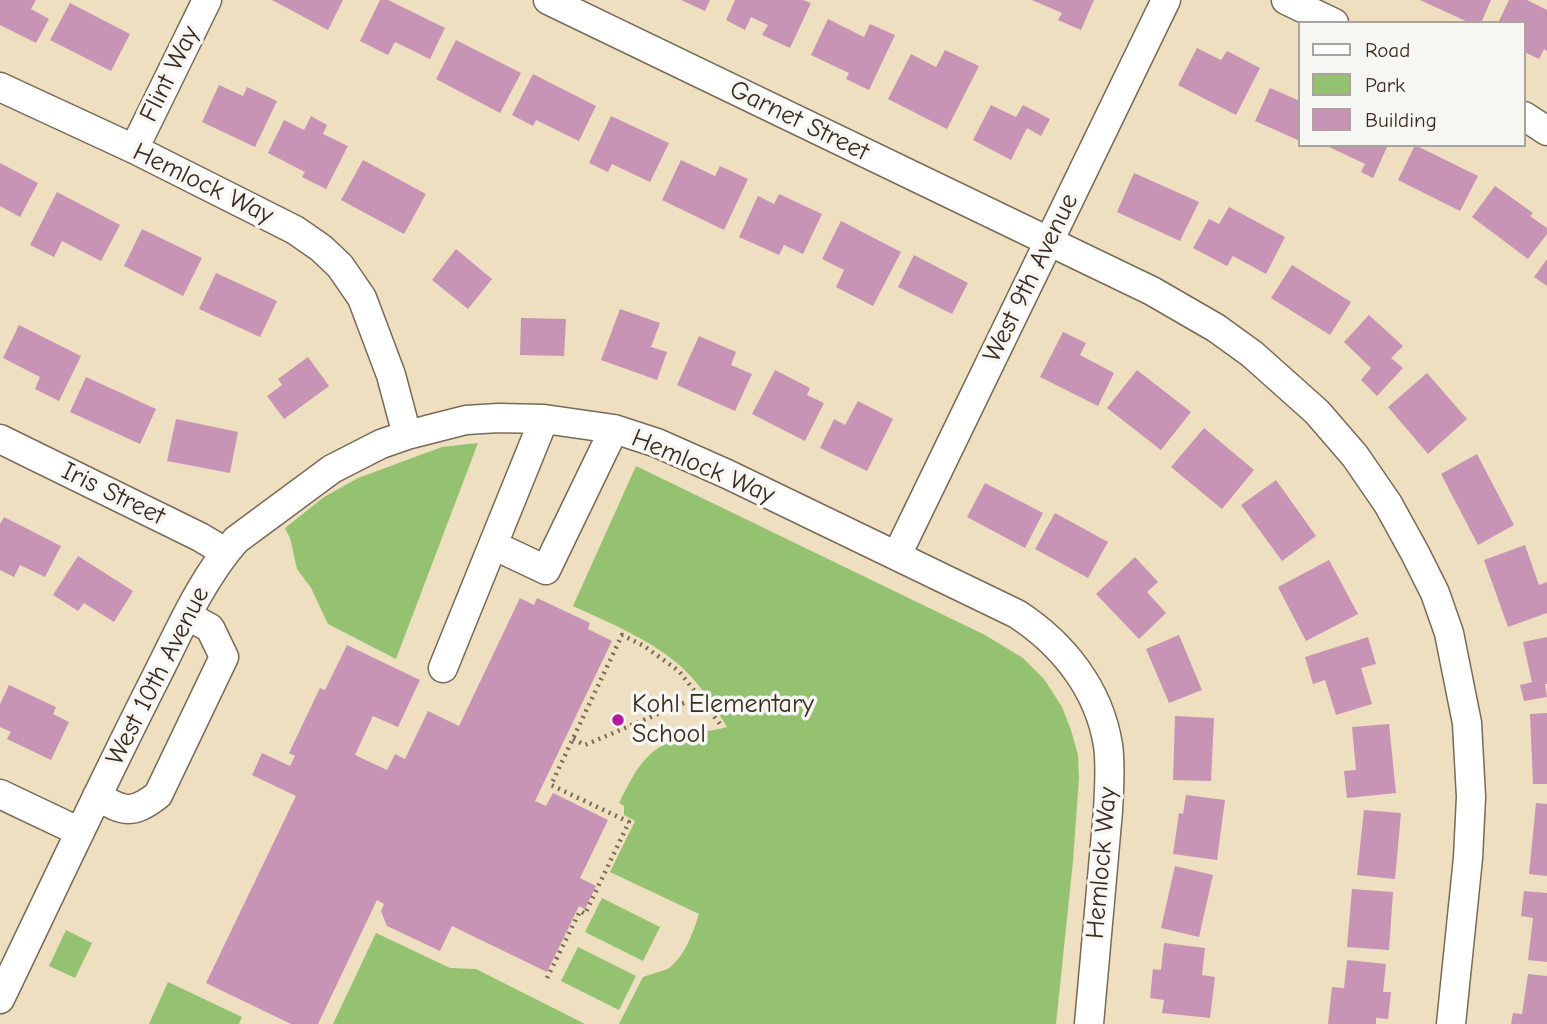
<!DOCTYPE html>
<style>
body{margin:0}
#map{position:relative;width:1547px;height:1024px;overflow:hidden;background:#eddfbf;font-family:"Comic Neue",sans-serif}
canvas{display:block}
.legend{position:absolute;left:1298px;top:21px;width:228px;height:126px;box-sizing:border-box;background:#f6f6f2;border:2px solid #aba49d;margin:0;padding:9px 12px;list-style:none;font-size:21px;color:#3b2a1e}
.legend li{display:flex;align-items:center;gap:14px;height:35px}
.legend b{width:35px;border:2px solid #aba49d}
</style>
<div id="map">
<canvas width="1547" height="1024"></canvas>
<ul class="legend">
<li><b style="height:9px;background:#fff"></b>Road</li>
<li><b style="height:19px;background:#95c271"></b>Park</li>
<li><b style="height:19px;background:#c894b5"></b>Building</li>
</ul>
</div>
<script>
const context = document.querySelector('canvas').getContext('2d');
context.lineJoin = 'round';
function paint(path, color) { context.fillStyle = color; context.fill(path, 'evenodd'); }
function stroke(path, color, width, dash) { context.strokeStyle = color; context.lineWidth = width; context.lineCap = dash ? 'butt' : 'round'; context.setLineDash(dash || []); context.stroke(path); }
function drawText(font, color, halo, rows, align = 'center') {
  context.font = font + ' "Comic Neue",sans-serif'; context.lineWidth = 7; context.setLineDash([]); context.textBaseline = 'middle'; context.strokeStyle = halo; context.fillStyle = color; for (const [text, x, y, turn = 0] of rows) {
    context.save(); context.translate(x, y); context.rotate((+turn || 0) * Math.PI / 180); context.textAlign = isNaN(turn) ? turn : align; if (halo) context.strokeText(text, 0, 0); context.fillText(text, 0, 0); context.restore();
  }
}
const green = new Path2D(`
 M478,443L396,659L328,624L311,588L297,569L290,538L285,528L324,497L358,478L442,447Z
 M636,466L985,635L1023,658L1044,679L1062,707L1071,730L1078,755L1079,778L1073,861L1056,1024H619L643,977C650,974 664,971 669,968C685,956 693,933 699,914L610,872L635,821L624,815V806L619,803C639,763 648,745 694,734C705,731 717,730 727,727C713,704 698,681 677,663C647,638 608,622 573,606Z
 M602,898L660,927L643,961L585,932Z
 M66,930L92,943L75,978L49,966Z
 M376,933L450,968L476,969L585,1024H333Z
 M578,947L636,976L619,1010L561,981Z
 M168,982L242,1017L239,1024H149Z`);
const building = new Path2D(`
 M0,0H36L31,9L49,19L36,43L0,25Z
 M272,0H343L328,30Z
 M380,0H388L445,28L430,59L395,42L388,55L360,41Z
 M681,0H710L705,11Z
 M735,0H803L811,3L790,48L762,35L768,25L751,17L745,30L726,20Z
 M1032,0H1094L1081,30L1058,20L1062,13Z
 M1420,0H1491L1481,23H1470Z
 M1509,0H1527L1547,10V51L1544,49L1539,59L1524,52V23H1498Z
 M70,3L130,34L111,71L50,40Z
 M828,19L864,37L870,24L895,35L869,90L846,79L849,73L811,55Z
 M456,40L521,73L500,113L436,79Z
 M1197,48L1221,60L1227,51L1260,68L1236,115L1178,85Z
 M945,50L979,66L947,129L888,99L911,54L936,67Z
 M533,74L596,106L579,141L536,120L533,126L512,115Z
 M219,85L243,96L247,87L277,101L255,147L202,122Z
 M1270,88L1300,101V141L1255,121Z
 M991,105L1016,117L1023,105L1050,119L1041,136L1027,128L1011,160L973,140Z
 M311,116L327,125L323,134L348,146L326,189L302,177L305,172L268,153L284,120L304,130Z
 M611,116L669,143L650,182L612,164L608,172L589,163Z
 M1325,145H1388L1373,178L1361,172L1365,164Z
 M1415,145L1478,176L1460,211L1398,180Z
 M363,160L426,194L404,234L341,200Z
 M681,160L715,176L720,166L748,179L724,230L662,200Z
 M0,163L38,183L20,217L0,206Z
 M1134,173L1199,202L1180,241L1117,212Z
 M1495,186L1533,213L1530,216L1547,228V234L1528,259L1472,217Z
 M57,192L120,225L101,261L62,241L54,257L30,245Z
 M779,194L822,214L803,254L784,245L779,255L739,237L758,196L774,204Z
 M1229,207L1285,237L1266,274L1233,256L1227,266L1193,248L1209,219L1219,224Z
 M841,221L901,252L873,306L836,287L844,270L822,259Z
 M142,229L202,258L183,296L124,266Z
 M456,249L492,279L468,309L432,280Z
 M914,255L968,283L952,314L898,287Z
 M1547,259V286L1534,277Z
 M1292,265L1351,302L1330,335L1271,298Z
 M216,273L277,301L260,337L199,309Z
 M620,309L660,323L651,347L667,352L657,380L601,360Z
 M1369,315L1403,346L1391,358L1403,368L1377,396L1361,380L1371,368L1344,342Z
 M521,318L566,319L564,356L520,355Z
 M19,325L81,356L59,401L35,389L40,377L3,358Z
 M1063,332L1086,343L1080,355L1114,373L1098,406L1040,377Z
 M699,336L736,352L731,365L752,374L735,411L677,385Z
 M308,357L329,386L284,419L267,396L282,385L278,379Z
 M775,370L810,388L807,395L824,403L805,441L752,414Z
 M1137,370L1191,412L1161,450L1107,408Z
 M1427,373L1467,419L1428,454L1388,407Z
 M86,377L156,409L140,444L70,412Z
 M858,401L893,419L867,471L820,448L834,419L845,425Z
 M176,419L238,432L230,473L167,461Z
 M1204,428L1254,470L1222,509L1171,467Z
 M1477,454L1514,525L1478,545L1441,474Z
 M1276,480L1316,536L1282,561L1241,505Z
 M985,483L1043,513L1025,548L967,517Z
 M1055,513L1108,542L1088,578L1035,549Z
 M4,517L61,546L45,577L20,565L14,577L0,570V524Z
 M1525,545L1539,585L1547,582V613L1508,627L1484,560Z
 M78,556L133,591L114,622L84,603L78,611L53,595Z
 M1135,557L1158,582L1147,592L1166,613L1139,639L1096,594Z
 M1329,560L1358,614L1306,641L1278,587Z
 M520,598L534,605L537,598L590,623L588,629L612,641L535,801L546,806L553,793L608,820L580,878L596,886L585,909L579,906L547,972L452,926L440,951L387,926L381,911L384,904L377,900L318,1024H291L206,983L296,796L252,775L253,773L262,753L290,766L295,756L289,753L320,688L325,690L347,645L420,680L398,727L373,716L355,755L387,770L395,754L405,759L428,711L459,726Z
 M1179,635L1202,690L1169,703L1146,649Z
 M1368,637L1376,664L1361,668L1372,704L1336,715L1325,680L1313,684L1305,657Z
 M1547,637V684H1545L1547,697L1524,701L1520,685L1532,682L1523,642Z
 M9,685L56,707L53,714L69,722L51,760L7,739L11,732L0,727V704Z
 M1547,713V784H1533L1530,714Z
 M1175,716L1214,718L1211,781L1173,780Z
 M1389,724L1396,793L1347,798L1344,771L1356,770L1352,727Z
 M1186,795L1225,800L1217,860L1173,854L1179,813L1183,814Z
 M1536,803L1547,804V876L1529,874Z
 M1364,810L1401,813L1395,879L1357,875Z
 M1175,866L1213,875L1199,937L1161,928Z
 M1352,889L1393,892L1389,950L1347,947Z
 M1524,891L1547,893V962L1528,960L1533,918L1521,916Z
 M1164,943L1205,948L1202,975L1215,977L1210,1018L1162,1013L1164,1000L1150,998L1153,969L1161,970Z
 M1347,960L1386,964L1383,992H1391L1388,1019L1376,1018V1024H1328L1332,987L1344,988Z
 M1528,974L1547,976V1024H1511L1513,1013L1522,1014Z`);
const path = new Path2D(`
 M573,739L585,745L700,696
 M547,978L580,911L585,914L629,822L551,785L622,635L644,646L679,671L720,724`);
const minor = new Path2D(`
 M548,0L1152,291L1216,328L1252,354L1317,412L1355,456L1388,504L1415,553L1435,593L1449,633L1467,723L1471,797L1468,858L1451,1024
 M1286,0L1334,23
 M0,87L134,149L295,230L321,248L340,266L362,298L391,375L407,435
 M1524,116L1547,131
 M134,149L207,0
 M0,439L200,537L225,552
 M493,545L546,570L614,429
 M897,555L1166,0
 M443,668L544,419
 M0,794L80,832
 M97,796C124,812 132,815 158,795L224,657L210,628L188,616
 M0,999C50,895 99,790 151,687C177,637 199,582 236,540L332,469L381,444L407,435L466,420L498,418L544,419L614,429L657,443L727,474L1017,614C1063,644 1099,689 1108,745C1111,766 1109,789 1108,811L1089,1024`);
const markers = [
 [618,720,7,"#b5179e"]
];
const streetNames = [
 ["Flint Way",170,74,-64],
 ["Garnet Street",799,121,26],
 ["Hemlock Way",203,184,26],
 ["West 9th Avenue",1031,278,-64],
 ["Hemlock Way",703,467,23],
 ["Iris Street",113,494,26],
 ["West 10th Avenue",158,676,-63],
 ["Hemlock Way",1102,863,-85]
];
const poiNames = [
 ["Kohl Elementary",632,705],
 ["School",632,735]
];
paint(green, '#95c271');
paint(building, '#c894b5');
stroke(minor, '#796956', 31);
stroke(path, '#796956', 4.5, [2, 5]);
stroke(minor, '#fff', 28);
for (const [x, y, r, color] of markers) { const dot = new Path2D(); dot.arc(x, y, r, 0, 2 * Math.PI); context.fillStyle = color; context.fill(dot); stroke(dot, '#f6f6f2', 2.5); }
drawText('26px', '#3b2a1e', '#f6f6f2', streetNames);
drawText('26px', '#3b2a1e', '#f6f6f2', poiNames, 'left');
</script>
